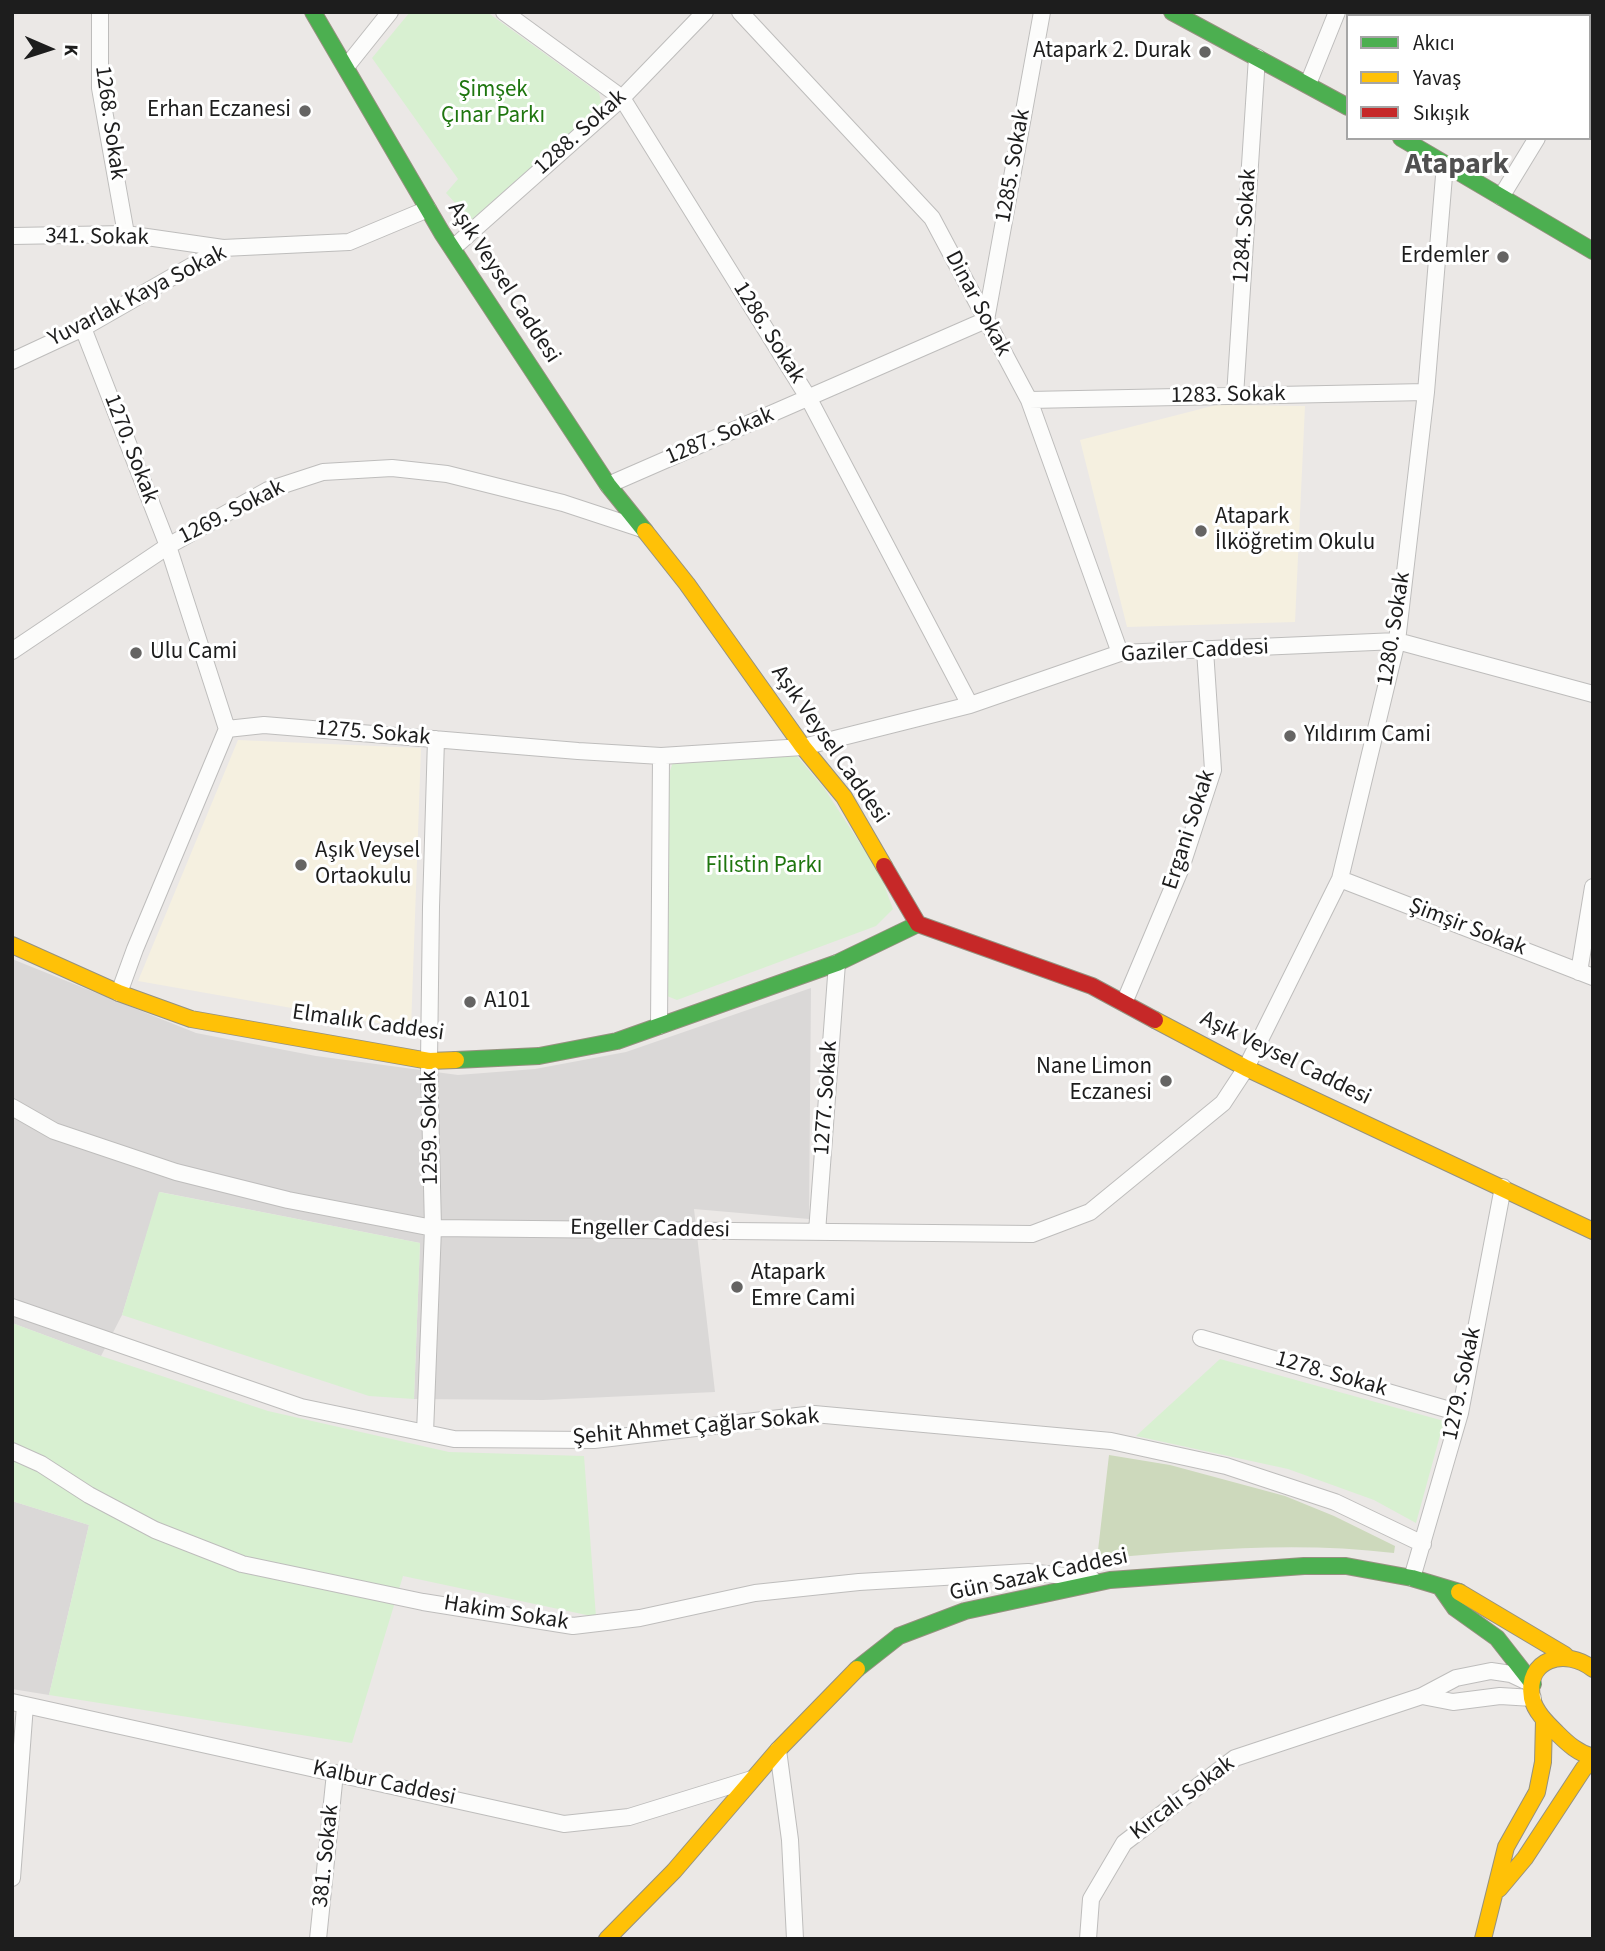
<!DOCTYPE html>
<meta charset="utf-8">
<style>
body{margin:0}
#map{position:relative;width:1605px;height:1951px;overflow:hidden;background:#ebe8e6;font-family:"Source Sans 3",sans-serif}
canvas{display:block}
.frame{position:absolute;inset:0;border:14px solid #1d1d1d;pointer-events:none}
.legend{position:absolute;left:1346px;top:14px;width:245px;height:126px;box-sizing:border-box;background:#fff;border:2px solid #a5a5a5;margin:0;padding:9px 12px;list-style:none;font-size:21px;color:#1d1d1d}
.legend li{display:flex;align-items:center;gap:14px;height:35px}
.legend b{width:35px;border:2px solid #a5a5a5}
.north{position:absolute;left:14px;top:14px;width:70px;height:70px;-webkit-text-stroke:5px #fff;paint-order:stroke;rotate:93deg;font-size:19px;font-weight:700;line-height:28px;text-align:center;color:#1d1d1d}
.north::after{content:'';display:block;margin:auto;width:24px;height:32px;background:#1d1d1d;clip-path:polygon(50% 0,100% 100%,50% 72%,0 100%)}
</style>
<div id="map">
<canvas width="1605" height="1951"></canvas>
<div class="frame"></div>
<ul class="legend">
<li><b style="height:9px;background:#4caf50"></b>Akıcı</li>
<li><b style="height:9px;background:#ffc107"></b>Yavaş</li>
<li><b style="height:9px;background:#c62828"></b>Sıkışık</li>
</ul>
<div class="north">K</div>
</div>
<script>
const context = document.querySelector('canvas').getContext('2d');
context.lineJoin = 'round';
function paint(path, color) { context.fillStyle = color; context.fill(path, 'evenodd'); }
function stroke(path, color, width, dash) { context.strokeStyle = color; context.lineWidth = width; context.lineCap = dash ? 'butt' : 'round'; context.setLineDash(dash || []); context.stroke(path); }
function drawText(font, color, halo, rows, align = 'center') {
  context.font = font + ' "Source Sans 3",sans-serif'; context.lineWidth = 6; context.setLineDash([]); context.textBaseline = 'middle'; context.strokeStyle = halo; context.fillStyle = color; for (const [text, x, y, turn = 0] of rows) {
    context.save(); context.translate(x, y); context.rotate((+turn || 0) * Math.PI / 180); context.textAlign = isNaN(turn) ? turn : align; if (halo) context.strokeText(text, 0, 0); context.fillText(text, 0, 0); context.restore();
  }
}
const residential = new Path2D(`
 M12,959L196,1033L316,1056L458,1075L535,1069L626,1052L811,988L809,1219L694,1209L715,1392L543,1400L414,1399L420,1243L160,1192L122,1315L101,1356L12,1323Z
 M12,1501L89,1525L49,1695L12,1689Z`);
const education = new Path2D(`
 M1216,405L1305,406L1295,622L1127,627L1080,440Z
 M238,740L421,748L411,1029L138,981Z`);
const forest = new Path2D(`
 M1109,1455L1170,1465L1285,1496L1334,1516L1395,1546L1394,1553C1295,1541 1196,1550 1097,1559Z`);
const park = new Path2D(`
 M410,12H487L599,93L602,105L471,220L446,193L458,179L372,58Z
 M796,755L824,788L880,874L893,909L876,926L677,1000L667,996L669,774L673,762Z
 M159,1192L420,1243L414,1399L369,1396L122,1315Z
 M12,1323L101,1356L268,1411L449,1452L584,1456L596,1617L403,1576L352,1743L49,1695L89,1525L12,1501Z
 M1220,1359L1444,1421L1416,1523L1374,1500L1288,1469L1136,1436Z`);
const street = new Path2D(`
 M100,12V88L126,234
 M504,12L622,98L809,399L970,705
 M740,12L932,218L1029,400L1120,653
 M1493,12L1499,16
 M346,67L390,12
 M1589,68L1593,71
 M1308,84L1337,12
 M1501,197L1537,138
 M12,236L126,234L223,248
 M453,248L622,98L705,12
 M83,328L168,546L227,729
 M12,361L83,328L223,248L349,242L428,209
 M1235,396L1257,57
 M1029,400L1426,392
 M608,485L986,320L1042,12
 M12,651L168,546L268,490L323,472L392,468L447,474L563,503L642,529
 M1340,879L1593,977
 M1579,972L1593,887
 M119,993L135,949L227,729L264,725L578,751L661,756L803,747L970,705L1120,653L1397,641L1593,694
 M1124,1003L1181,868L1213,770L1205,650
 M659,1026L661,756
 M12,1107L54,1131L176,1172L288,1200L433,1228L1032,1234L1090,1212L1223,1103L1246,1068L1340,879L1397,641L1426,392L1445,164
 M817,1232L837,963
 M12,1307L301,1407L454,1439L594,1440L814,1414L1111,1441L1226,1466L1335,1502L1423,1544
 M1201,1338L1460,1413
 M425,1433L433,1228L429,1061L431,907L436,739
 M12,1451L41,1464L89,1495L155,1530L242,1564L423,1602L573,1626L640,1618L755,1593L859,1582L1028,1572L1092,1579
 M1412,1578L1460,1413L1503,1187
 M1422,1696L1453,1702L1500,1696L1533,1698
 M12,1702L564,1824L629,1817L752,1779
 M778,1750L790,1840L795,1939
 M12,1878L25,1705
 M318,1939L335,1773
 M1088,1939L1091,1899L1124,1843L1235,1758L1422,1696L1456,1678L1491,1671L1511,1674L1530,1683`);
const fast = new Path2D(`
 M313,12L442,233L608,485L645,531
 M1172,12L1348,107
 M1401,138L1593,251
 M456,1060L539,1056L617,1041L837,963L918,924
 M1441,1588L1455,1608L1497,1638L1533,1684
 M857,1669L899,1636L965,1611L1110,1580L1304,1566H1346L1412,1578L1459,1592`);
const slow = new Path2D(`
 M645,531L687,584L803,747L844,797L884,866
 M12,945L119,993L191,1019L429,1061L456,1060
 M1155,1020L1246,1068L1593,1231
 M1459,1592L1565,1655
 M1593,1669C1565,1647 1525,1659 1532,1698C1535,1712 1548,1724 1557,1733C1568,1744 1578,1753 1593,1757
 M1499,1889L1525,1858L1584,1768L1593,1762
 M607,1939L674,1871L778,1750L857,1669
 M1483,1939L1506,1847L1537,1792L1543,1762L1544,1720`);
const jam = new Path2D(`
 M884,866L918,924L1092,986L1155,1020`);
const markers = [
 [1205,52,7,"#656463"],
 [305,111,7,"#656463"],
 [1503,257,7,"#656463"],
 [1201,531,7,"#656463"],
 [136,653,7,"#656463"],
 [1290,736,7,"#656463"],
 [301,865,7,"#656463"],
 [470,1002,7,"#656463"],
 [1166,1081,7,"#656463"],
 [737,1287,7,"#656463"]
];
const poiNames = [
 ["Atapark 2. Durak",1191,52,"right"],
 ["Erhan Eczanesi",291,111,"right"],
 ["Erdemler",1489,257,"right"],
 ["Atapark",1215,518],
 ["İlköğretim Okulu",1215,544],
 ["Ulu Cami",150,653],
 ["Yıldırım Cami",1304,736],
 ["Aşık Veysel",315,852],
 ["Ortaokulu",315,878],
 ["A101",484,1002],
 ["Nane Limon",1152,1068,"right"],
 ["Eczanesi",1152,1094,"right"],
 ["Atapark",751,1274],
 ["Emre Cami",751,1300]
];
const parkNames = [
 ["Şimşek",493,91],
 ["Çınar Parkı",493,117],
 ["Filistin Parkı",764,867]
];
const streetNames = [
 ["1268. Sokak",109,123,82],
 ["1288. Sokak",581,133,-42],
 ["1285. Sokak",1014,166,-80],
 ["1284. Sokak",1246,226,-86],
 ["341. Sokak",97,238,1],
 ["Aşık Veysel Caddesi",503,283,57],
 ["Yuvarlak Kaya Sokak",138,297,-27],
 ["Dinar Sokak",977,304,62],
 ["1286. Sokak",768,333,58],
 ["1283. Sokak",1228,396,-1],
 ["1287. Sokak",720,437,-23],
 ["1270. Sokak",130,449,69],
 ["1269. Sokak",232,513,-27],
 ["1280. Sokak",1395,629,-81],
 ["Gaziler Caddesi",1195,652,-3],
 ["1275. Sokak",373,734,5],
 ["Aşık Veysel Caddesi",829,745,55],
 ["Ergani Sokak",1190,830,-72],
 ["Şimşir Sokak",1467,928,21],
 ["Elmalık Caddesi",368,1024,8],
 ["Aşık Veysel Caddesi",1285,1059,26],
 ["1277. Sokak",827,1098,-86],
 ["1259. Sokak",431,1128,-91],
 ["Engeller Caddesi",650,1230,1],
 ["1278. Sokak",1331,1375,16],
 ["1279. Sokak",1463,1384,-78],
 ["Şehit Ahmet Çağlar Sokak",696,1428,-5],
 ["Gün Sazak Caddesi",1039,1576,-12],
 ["Hakim Sokak",506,1614,9],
 ["Kalbur Caddesi",384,1784,12],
 ["Kırcalı Sokak",1183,1799,-37],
 ["381. Sokak",327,1856,-84]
];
const districtNames = [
 ["Atapark",1457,166]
];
paint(residential, '#dad8d7');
paint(education, '#f5f0e0');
paint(forest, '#cdd9bc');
paint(park, '#d8f0d1');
stroke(street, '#bebdbc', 18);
stroke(fast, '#95917f', 18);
stroke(slow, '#95917f', 18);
stroke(jam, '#95917f', 18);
stroke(street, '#fcfcfb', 16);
stroke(fast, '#4caf50', 16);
stroke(slow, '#ffc107', 16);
stroke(jam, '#c62828', 16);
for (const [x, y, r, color] of markers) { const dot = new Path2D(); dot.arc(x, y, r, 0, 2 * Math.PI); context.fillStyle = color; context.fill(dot); stroke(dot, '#fff', 2.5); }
drawText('23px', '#1d1d1d', '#fff', poiNames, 'left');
drawText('23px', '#1f760f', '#fff', parkNames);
drawText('23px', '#1d1d1d', '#fff', streetNames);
drawText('bold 30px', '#505050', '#fff', districtNames);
</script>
